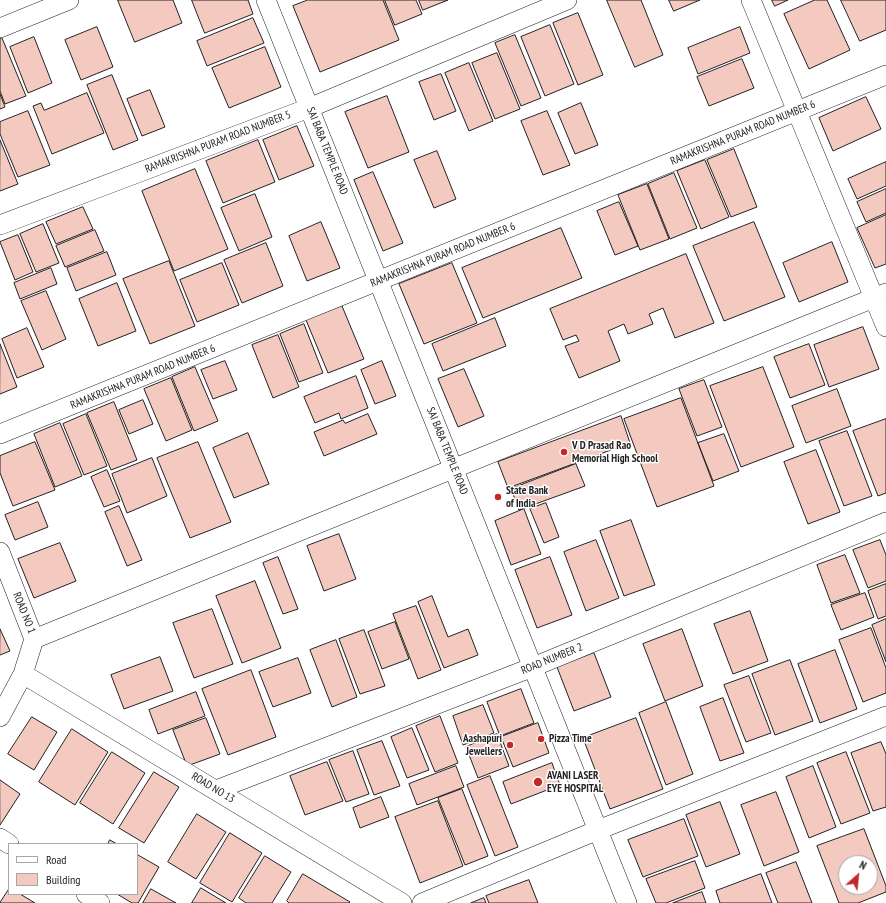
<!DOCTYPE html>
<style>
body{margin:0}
#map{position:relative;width:886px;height:903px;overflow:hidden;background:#fff;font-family:"PT Sans Narrow",sans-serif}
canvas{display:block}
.legend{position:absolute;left:8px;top:843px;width:130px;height:52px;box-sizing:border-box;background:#fff;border:1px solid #a7a7a7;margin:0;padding:5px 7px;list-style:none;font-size:12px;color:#222}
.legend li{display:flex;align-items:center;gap:8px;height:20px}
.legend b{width:20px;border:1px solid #a7a7a7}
.north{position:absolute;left:838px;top:855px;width:40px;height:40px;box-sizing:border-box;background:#fff;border:1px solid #a7a7a7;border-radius:50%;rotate:27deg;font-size:11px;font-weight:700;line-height:16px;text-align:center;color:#222}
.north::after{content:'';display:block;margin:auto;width:14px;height:18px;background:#c62828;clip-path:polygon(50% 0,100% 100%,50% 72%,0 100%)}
</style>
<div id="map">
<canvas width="886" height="903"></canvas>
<ul class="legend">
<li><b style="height:5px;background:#fff"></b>Road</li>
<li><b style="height:11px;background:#f3c9c0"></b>Building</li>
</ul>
<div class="north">N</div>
</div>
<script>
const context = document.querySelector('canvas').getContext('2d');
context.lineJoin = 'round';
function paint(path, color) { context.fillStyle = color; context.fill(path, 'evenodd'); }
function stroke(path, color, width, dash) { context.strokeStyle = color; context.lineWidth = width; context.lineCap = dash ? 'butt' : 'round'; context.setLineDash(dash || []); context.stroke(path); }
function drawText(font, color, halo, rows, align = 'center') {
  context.font = font + ' "PT Sans Narrow",sans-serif'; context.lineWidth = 3; context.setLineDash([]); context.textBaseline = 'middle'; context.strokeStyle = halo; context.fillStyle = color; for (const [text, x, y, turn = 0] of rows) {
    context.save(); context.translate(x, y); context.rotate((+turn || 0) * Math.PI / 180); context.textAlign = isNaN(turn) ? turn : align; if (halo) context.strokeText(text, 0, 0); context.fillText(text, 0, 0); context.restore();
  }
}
const building = new Path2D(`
 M118,0H173L182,23L135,42Z
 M192,0H248L253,14L205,33Z
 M308,0H383L399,40L320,72L293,6Z
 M385,0H416L422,14L395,25Z
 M419,0H448L423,10Z
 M607,0H641L663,55L635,67Z
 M669,0H700L674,11Z
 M772,0H788L775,6Z
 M815,0H827L850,50L809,69L784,14Z
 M841,0H886V30L860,41Z
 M578,13L603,75L578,85L553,23Z
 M253,18L264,43L207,66L197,41Z
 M550,25L574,84L545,96L521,37Z
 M97,27L113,67L81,80L65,40Z
 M740,27L750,53L698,74L688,48Z
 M515,35L541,98L521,106L495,43Z
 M34,37L52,83L28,93L10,47Z
 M2,38L26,96L5,104L0,91V39Z
 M265,47L281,87L229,108L212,68Z
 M497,53L520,109L495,119L472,63Z
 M742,59L754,88L709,106L697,77Z
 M469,63L493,121L469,131L445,73Z
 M441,74L456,111L434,120L419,82Z
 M112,75L138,140L113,150L87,85Z
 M150,90L165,127L142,136L127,99Z
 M87,93L104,133L52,154L33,106L41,103L44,110Z
 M0,94L5,107L0,109Z
 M387,96L409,152L368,168L345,112Z
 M866,97L881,129L833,151L819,118Z
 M581,103L598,145L575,154L558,113Z
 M28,111L50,165L18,177L0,134V122Z
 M547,111L570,165L543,175L521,121Z
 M297,126L314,166L279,180L263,140Z
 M0,140L18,184L0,191Z
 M258,140L275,182L223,203L206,161Z
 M734,149L757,207L731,217L707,160Z
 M437,151L456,199L434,208L414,160Z
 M705,160L729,217L701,229L677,171Z
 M886,162V186L857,199L848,179Z
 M195,169L228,249L174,271L142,191Z
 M373,172L403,243L383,251L354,180Z
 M674,173L697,228L670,239L648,184Z
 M647,184L669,239L640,250L618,195Z
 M886,189V213L866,222L857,202Z
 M255,194L272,237L239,251L221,208Z
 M619,202L638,246L615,255L597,211Z
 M83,207L93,229L56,244L46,222Z
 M886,215V264L875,268L857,228Z
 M321,222L340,268L307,281L289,236Z
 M754,222L785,297L724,321L693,246Z
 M43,224L59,263L36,272L20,234Z
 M561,228L582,278L483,318L462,268Z
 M95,230L104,251L65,267L56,246Z
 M18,235L33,272L15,280L0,242Z
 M832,242L848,282L799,302L783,263Z
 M266,243L283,286L242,303L224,260Z
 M107,252L116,275L76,291L67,268Z
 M686,254L714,323L675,338L663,308L649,314L653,324L628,334L624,324L608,331L620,361L579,378L565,346L579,341L576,335L563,340L550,309Z
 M169,261L195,326L150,344L123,279Z
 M222,263L239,305L197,322L180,280Z
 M452,263L477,323L424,344L399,284Z
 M51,268L57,284L20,299L14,283Z
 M117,283L136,331L98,346L79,299Z
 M46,291L66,339L42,350L21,301Z
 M342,306L364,359L328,373L306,320Z
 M495,318L506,346L443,371L432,344Z
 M304,324L323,373L299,382L280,334Z
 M863,327L879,369L829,387L814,345Z
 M27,328L44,367L17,378L2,339Z
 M278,335L299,387L273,398L252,345Z
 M0,344L17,387L0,394Z
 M809,344L825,385L790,398L774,357Z
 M225,361L237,390L213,399L201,370Z
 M382,361L396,396L375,404L361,370Z
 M195,367L218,421L194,431L172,377Z
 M763,367L794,447L741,467L710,386Z
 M464,369L484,416L458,427L438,379Z
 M356,376L368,408L341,419L339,413L315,423L304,397Z
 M171,378L192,430L166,441L144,389Z
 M704,380L722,427L697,436L679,389Z
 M837,389L851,426L806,443L792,406Z
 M681,398L714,486L657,507L624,419Z
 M143,400L153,424L129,434L119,410Z
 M114,402L137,460L111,470L87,413Z
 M86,414L107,466L84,475L63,424Z
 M368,414L377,434L324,456L314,432L343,420L345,423Z
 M621,416L630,443L508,488L498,462Z
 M886,419V493L878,496L853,431Z
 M60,423L82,476L55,487L34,434Z
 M847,431L872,496L844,506L819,441Z
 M248,433L269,484L234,498L213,448Z
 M724,434L739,471L713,481L698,443Z
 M35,442L55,490L13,506L0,473V456Z
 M198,442L231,522L190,538L157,458Z
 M816,450L840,512L808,524L784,462Z
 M152,458L167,496L127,513L112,474Z
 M576,464L585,486L519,510L511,489Z
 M107,470L120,501L104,507L91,477Z
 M38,502L48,527L15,540L5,515Z
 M546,503L559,537L544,543L530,509Z
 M119,506L142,560L127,566L105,512Z
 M524,509L541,554L511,565L495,521Z
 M631,520L655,585L624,596L600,531Z
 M339,534L356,579L324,591L307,546Z
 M596,540L619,598L586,611L564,552Z
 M880,540L886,555V581L868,588L853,550Z
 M60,543L76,581L34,598L18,559Z
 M845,555L860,593L831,603L817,565Z
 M278,557L298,609L283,614L263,563Z
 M550,557L572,615L537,628L515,570Z
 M255,581L281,648L242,663L216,596Z
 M886,584V616L878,619L868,591Z
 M865,593L874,617L841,630L831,605Z
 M432,596L448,637L468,629L478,655L444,668L418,602Z
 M416,606L441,670L418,679L393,614Z
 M212,609L233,664L194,678L173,623Z
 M750,611L768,661L733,674L714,624Z
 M886,619V662L872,625Z
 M395,622L409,659L382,669L368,632Z
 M871,628L886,668V693L863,702L839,640Z
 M0,629L10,651L0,655Z
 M682,629L703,686L665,701L643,644Z
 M364,630L385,686L360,694L339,639Z
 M336,640L357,697L332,707L310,650Z
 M835,650L857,709L820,723L798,664Z
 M594,653L611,697L574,711L557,667Z
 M160,657L173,691L124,709L111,675Z
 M298,658L311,693L273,707L259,672Z
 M790,660L813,721L775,735L752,674Z
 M251,670L276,737L228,755L202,689Z
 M749,676L771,733L746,742L724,685Z
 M521,689L534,723L500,736L487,702Z
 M196,692L205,716L158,734L149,710Z
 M723,698L744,753L720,761L700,707Z
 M666,702L693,774L666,785L639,713Z
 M483,705L494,733L463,745L453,716Z
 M440,716L458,763L435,772L416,726Z
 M32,717L57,732L34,770L8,754Z
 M206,718L220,754L187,766L173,730Z
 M636,718L663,789L610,809L583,738Z
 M538,723L549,753L513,767L501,737Z
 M412,728L429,770L407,778L391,737Z
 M72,729L108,752L75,805L39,782Z
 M497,734L509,766L478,778L466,747Z
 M382,741L400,786L374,795L357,750Z
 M881,742L886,754V807L873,811L851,753Z
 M353,751L369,794L346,802L329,760Z
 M112,752L145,773L113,824L80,803Z
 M846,752L870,813L841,824L817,763Z
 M327,762L343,801L305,815L290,776Z
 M552,763L560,785L511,804L503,782Z
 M456,766L464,787L417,805L409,784Z
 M813,766L836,827L809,838L786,777Z
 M154,772L179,787L144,843L119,828Z
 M490,776L518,847L495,856L467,785Z
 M0,780L20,794L0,825Z
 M462,789L488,856L465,865L438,798Z
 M776,792L799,852L764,866L741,805Z
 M381,797L389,817L360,828L353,808Z
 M438,801L463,866L420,883L395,817Z
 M720,802L740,854L706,867L686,815Z
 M197,814L226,832L196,879L168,862Z
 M684,819L698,856L643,877L628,840Z
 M864,829L886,886V892L858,903H839L817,846ZM846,863H870V887H846Z
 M230,833L262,853L232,902L200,883Z
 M110,840L117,844H108Z
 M138,855L159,867L138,903H132L117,894H137V857Z
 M265,856L291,872L272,903H246L239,898Z
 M695,861L705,888L666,903H656L646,879Z
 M796,862L812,903H778L766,873Z
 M303,874L350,902L349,903H289L287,901Z
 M761,874L772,903H720L716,891Z
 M529,880L538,903H489L486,896Z
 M201,888L226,903H192Z
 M9,889V894H20L35,903H0Z
 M151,889L176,903H143Z
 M702,892L706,903H673Z
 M484,898L486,903H471Z`);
const minor = new Path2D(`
 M266,0L627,903
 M751,0L886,327
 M0,28L69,0
 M0,225L309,108L567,0
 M0,434L886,75
 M0,552L34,639L23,674L0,717
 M34,639L886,293
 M23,674L402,903
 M216,790L533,667L886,522
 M0,838L9,844
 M86,894L100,903
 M422,903L598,830L886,716`);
const markers = [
 [564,452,4,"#c62828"],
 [498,497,4,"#c62828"],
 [541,739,4,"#c62828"],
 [510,745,4,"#c62828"],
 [538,782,5,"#c62828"]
];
const streetNames = [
 ["RAMAKRISHNA PURAM ROAD NUMBER 6",743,133,-22],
 ["RAMAKRISHNA PURAM ROAD NUMBER 5",218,142,-21],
 ["SAI BABA TEMPLE ROAD",327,151,68],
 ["RAMAKRISHNA PURAM ROAD NUMBER 6",443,255,-22],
 ["RAMAKRISHNA PURAM ROAD NUMBER 6",143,377,-22],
 ["SAI BABA TEMPLE ROAD",447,451,68],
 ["ROAD NO 1",24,613,68],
 ["ROAD NUMBER 2",552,659,-22],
 ["ROAD NO 13",213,788,31]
];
const poiNames = [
 ["V D Prasad Rao",572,446],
 ["Memorial High School",572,459],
 ["State Bank",506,491],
 ["of India",506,504],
 ["Aashapuri",502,739,"right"],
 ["Jewellers",502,752,"right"],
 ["Pizza Time",549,739],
 ["AVANI LASER",547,776],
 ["EYE HOSPITAL",547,789]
];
paint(building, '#f3c9c0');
stroke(building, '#222', 1);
stroke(minor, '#222', 20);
stroke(minor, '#fff', 19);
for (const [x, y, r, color] of markers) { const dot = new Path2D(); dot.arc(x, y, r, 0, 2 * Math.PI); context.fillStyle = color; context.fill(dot); stroke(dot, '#fff', 1.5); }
drawText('11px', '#222', '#fff', streetNames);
drawText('bold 11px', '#222', '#fff', poiNames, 'left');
</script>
